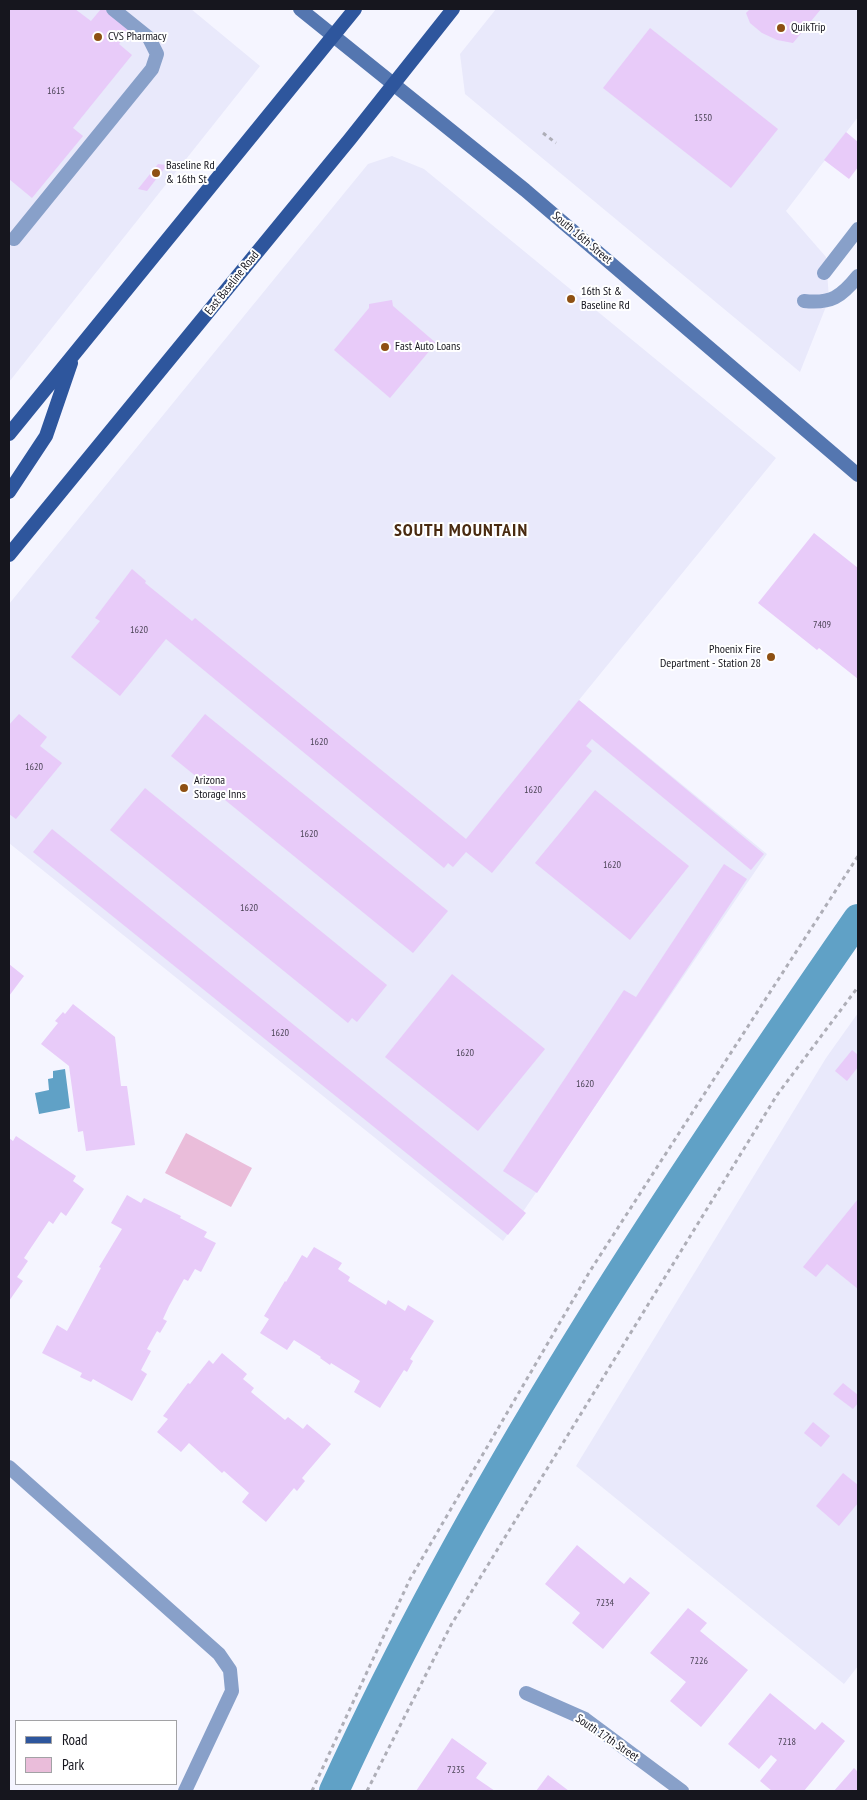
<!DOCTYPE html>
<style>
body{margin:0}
#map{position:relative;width:867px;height:1800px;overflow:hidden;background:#f5f5ff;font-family:"PT Sans Narrow",sans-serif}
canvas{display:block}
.frame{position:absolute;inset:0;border:10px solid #16161e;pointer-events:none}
.legend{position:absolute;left:15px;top:1720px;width:162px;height:65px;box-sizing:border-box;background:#fff;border:1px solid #a2a2a5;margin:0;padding:6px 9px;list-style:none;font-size:15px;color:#16161e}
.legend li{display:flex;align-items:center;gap:10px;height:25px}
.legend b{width:25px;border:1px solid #a2a2a5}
</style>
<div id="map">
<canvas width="867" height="1800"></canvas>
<div class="frame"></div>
<ul class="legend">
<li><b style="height:6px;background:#2e569d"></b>Road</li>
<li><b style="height:14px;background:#eabdda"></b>Park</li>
</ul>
</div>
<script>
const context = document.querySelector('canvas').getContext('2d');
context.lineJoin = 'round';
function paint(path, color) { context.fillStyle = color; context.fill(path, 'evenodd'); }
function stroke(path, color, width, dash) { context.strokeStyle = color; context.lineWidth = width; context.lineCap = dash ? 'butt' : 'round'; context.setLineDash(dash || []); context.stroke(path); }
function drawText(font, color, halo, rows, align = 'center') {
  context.font = font + ' "PT Sans Narrow",sans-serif'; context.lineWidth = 4; context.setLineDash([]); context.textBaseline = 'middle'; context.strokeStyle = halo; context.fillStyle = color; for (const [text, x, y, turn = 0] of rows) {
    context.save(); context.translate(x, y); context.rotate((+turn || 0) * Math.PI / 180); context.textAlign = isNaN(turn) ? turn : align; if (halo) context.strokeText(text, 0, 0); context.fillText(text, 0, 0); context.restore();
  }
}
const built = new Path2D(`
 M9,9H191L260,66L9,382Z
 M496,9H858V117L786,211L826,257L829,299L800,372L465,94L460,54Z
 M392,156L424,169L776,458L579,700L767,854L503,1241L9,843V604L368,164Z
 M858,1013V1666L844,1684L576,1466L826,1058Z`);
const green = new Path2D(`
 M186,1133L252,1168L231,1207L165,1173Z`);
const water = new Path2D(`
 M65,1069L70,1108L39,1114L35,1093L49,1090L48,1079L53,1078V1071Z`);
const canal = new Path2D(`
 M334,1791C475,1482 665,1197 858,919`);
const building = new Path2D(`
 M9,9H75L91,21L101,9H119L136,22L119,44L132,55L73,128L83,136L32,198L9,179Z
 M750,9H821L793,43L777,40L762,33L750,23L746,13Z
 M650,28L778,129L731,188L603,88Z
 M846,132L858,142V167L849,179L824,160Z
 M158,164L167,165L147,191L138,189Z
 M392,300L393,306L436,343L390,398L334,350L369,308V304Z
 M814,533L858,568V679L819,648L817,650L758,603Z
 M132,569L146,581L145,583L192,621L195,618L466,839L579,700L764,854L751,870L592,739L586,746L592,751L492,873L466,852L453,867L448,863L444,868L166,639L120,696L71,657L100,621L95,618Z
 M19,714L47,737L40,746L62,763L16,819L9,814V725Z
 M205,714L448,911L413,953L171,756Z
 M145,788L387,985L357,1022L352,1018L348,1023L110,830Z
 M595,790L689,866L630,940L535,863Z
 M52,829L526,1213L508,1235L33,852Z
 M724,864L747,879L537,1193L503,1171L624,990L636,997Z
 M9,964L24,976L9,996Z
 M452,974L545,1049L478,1131L385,1057Z
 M73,1004L115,1037L121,1086H127L135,1145L86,1151L83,1131L78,1132L69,1066L41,1044L58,1023L55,1021L63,1012L65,1014Z
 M852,1050L858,1055V1067L847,1081L835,1071Z
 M16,1136L76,1176L73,1181L84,1189L66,1216L61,1212L53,1224L49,1221L24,1258L28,1261L17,1277L23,1281L9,1301V1138L13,1141Z
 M127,1195L141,1203L144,1198L181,1216L180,1218L207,1232L204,1237L216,1243L201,1272L195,1269L188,1281L184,1279L169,1306L163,1319L167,1321L160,1333L157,1331L147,1349L151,1351L141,1370L147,1374L132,1401L93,1379L91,1382L80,1377L82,1373L42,1353L57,1325L67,1331L101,1268L99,1267L122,1229L111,1223Z
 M858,1199V1289L827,1264L816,1277L803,1267Z
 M314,1247L342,1263L338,1269L350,1277L348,1281L386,1305L388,1300L405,1311L408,1305L434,1321L410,1359L413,1361L407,1372L404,1370L380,1408L354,1392L360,1381L331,1363L330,1365L320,1358L321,1357L294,1340L287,1350L260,1333L269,1319L264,1316L285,1281L286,1282L302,1255L307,1258Z
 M222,1353L247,1374L243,1379L254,1388L251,1392L285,1420L288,1417L303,1429L307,1424L331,1444L302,1478L305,1481L297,1491L294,1488L266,1522L242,1502L249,1493L224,1471L222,1473L189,1443L181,1452L157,1432L168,1419L163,1416L188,1383L190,1384L209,1360L213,1364Z
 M843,1383L858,1395V1403L853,1409L833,1394Z
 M813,1422L830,1436L821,1447L804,1433Z
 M843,1473L858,1485V1503L839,1526L816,1506Z
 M577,1545L624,1584L630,1577L650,1593L603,1649L572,1623L580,1613L545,1584Z
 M688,1608L707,1623L700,1631L748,1670L701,1727L670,1701L686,1682L650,1653Z
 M770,1693L815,1730L822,1722L845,1741L804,1791H772L760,1781L777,1760L771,1755L759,1769L728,1744Z
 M452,1738L487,1763L476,1778L495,1791H416Z
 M854,1768L858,1772V1791H834Z
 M548,1775L569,1791H536Z`);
const path = new Path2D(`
 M543,133L556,143
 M312,1791L410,1579L590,1271L858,856
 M367,1791L451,1625L777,1095L858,987`);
const service = new Path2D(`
 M14,239L152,69L157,54L149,38L113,9
 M824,273L858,229
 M804,301C831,304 841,297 858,276`);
const minor = new Path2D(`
 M9,1467L219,1654L230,1670L232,1691L185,1791
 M526,1693L585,1719L682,1791`);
const secondary = new Path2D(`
 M300,9L525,190L858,475`);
const primary = new Path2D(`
 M9,434L355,9
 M9,492L46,436L71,363
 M9,555L350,139L453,9`);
const markers = [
 [781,28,5,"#8e5013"],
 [98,37,5,"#8e5013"],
 [156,173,5,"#8e5013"],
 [571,299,5,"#8e5013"],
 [385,347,5,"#8e5013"],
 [771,657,5,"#8e5013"],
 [184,788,5,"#8e5013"]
];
const numberNames = [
 ["1615",56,91],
 ["1550",703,118],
 ["7409",822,625],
 ["1620",139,630],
 ["1620",319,742],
 ["1620",34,767],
 ["1620",533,790],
 ["1620",309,834],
 ["1620",612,865],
 ["1620",249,908],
 ["1620",280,1033],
 ["1620",465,1053],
 ["1620",585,1084],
 ["7234",605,1603],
 ["7226",699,1661],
 ["7218",787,1742],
 ["7235",456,1770]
];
const poiNames = [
 ["QuikTrip",791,28],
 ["CVS Pharmacy",108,37],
 ["Baseline Rd",166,166],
 ["& 16th St",166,180],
 ["16th St &",581,292],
 ["Baseline Rd",581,306],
 ["Fast Auto Loans",395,347],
 ["Phoenix Fire",761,650,"right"],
 ["Department - Station 28",761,664,"right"],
 ["Arizona",194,781],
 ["Storage Inns",194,795]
];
const streetNames = [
 ["South 16th Street",582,238,40],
 ["East Baseline Road",232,283,-51],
 ["South 17th Street",607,1738,34]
];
const districtNames = [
 ["SOUTH MOUNTAIN",461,531]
];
paint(built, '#e9e9fb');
paint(green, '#eabdda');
paint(water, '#60a1c6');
stroke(canal, '#60a1c6', 30);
paint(building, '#e8cbf9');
stroke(path, '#aeaeb7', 3, [4, 4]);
stroke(service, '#88a0c9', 14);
stroke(minor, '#88a0c9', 14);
stroke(secondary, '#5476b0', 14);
stroke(primary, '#2e569d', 14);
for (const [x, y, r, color] of markers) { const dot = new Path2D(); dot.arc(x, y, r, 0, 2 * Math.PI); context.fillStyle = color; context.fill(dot); stroke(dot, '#fff', 2); }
drawText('10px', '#4a4355', null, numberNames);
drawText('12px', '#16161e', '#fff', poiNames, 'left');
drawText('12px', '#16161e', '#fff', streetNames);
context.letterSpacing = '1px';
drawText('bold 18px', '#492a10', '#fff', districtNames);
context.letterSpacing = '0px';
</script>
